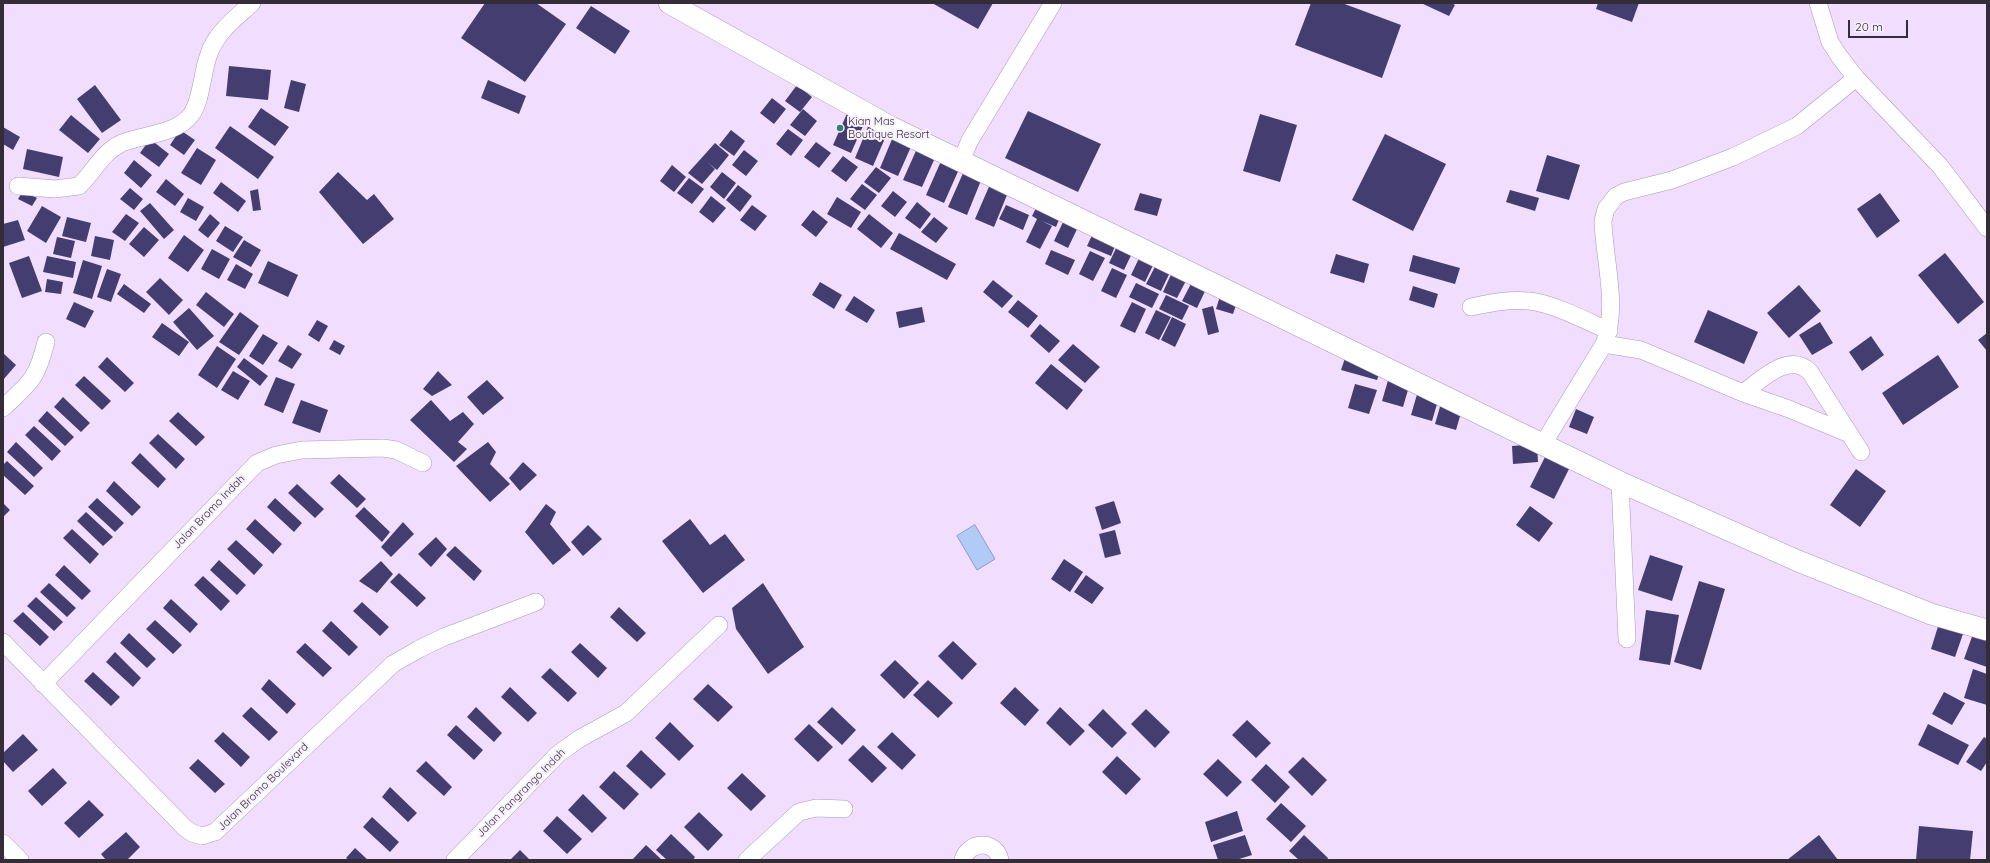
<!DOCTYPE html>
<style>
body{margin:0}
#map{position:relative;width:1990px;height:863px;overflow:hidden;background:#f1ddfd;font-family:Quicksand,sans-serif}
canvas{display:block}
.frame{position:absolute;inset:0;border:4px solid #342d38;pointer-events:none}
.scale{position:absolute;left:1848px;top:20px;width:60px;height:18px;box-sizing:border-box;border:2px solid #342d38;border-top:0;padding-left:5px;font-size:12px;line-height:14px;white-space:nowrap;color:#342d38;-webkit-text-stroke:3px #f8f0fc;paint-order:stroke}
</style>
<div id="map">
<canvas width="1990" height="863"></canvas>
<div class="frame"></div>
<div class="scale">20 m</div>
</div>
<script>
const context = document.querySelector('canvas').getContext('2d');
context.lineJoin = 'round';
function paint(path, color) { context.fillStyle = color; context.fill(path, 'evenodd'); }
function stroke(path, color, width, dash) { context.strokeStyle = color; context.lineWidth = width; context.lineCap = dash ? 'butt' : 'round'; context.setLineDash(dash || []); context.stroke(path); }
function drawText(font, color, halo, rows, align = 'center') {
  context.font = font + ' Quicksand,sans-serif'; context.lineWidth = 4; context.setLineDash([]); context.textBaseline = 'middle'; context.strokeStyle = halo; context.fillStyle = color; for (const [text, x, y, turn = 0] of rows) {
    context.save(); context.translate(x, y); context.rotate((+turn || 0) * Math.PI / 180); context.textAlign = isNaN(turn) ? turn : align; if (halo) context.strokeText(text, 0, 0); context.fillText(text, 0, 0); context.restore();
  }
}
const water = new Path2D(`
 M975,525L995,559L977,570L957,536Z`);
const building = new Path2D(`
 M485,3H536L566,24L525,82L461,38Z
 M932,3H993L978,29Z
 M1311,3H1342L1401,25L1382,78L1295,45Z
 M1421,3H1451L1455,5L1449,16Z
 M1598,3H1639L1632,22L1596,9Z
 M591,6L630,31L615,54L576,28Z
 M229,66L271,70L268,100L226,96Z
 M291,80L306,84L299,112L284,108Z
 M488,80L526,96L519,114L481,98Z
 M95,85L121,120L102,133L77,99Z
 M797,85L812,97L800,112L785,101Z
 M772,98L786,109L774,124L760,113Z
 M261,108L289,127L275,146L248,127Z
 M803,109L817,121L805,136L790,125Z
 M849,109L867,117L851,153L833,145Z
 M1028,111L1101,144L1078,192L1005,158Z
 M1260,114L1297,125L1280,182L1243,171Z
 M71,115L100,139L88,153L59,130Z
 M870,122L889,129L873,166L855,158Z
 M230,126L274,157L258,179L215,148Z
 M3,127L20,137L13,150L3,144Z
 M788,129L803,140L791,156L776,144Z
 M180,130L195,140L184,155L170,145Z
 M731,130L745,141L734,156L719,145Z
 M895,132L914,140L898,176L880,168Z
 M1385,134L1446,164L1413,231L1352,200Z
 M150,139L169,154L159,167L140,153Z
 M816,142L831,153L819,168L804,157Z
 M715,143L729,155L717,170L707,162L715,169L702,184L688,173Z
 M919,144L938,151L922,187L903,180Z
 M197,148L216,160L201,185L181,173Z
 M27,149L63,157L59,177L23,169Z
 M744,150L758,161L746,176L732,165Z
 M1547,155L1580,165L1569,200L1536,191Z
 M843,156L858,167L846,182L831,171Z
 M942,159L960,167L944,203L926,195Z
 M134,160L152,175L141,188L124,173Z
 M672,165L686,177L674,192L660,181Z
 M876,167L891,178L879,193L864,182Z
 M964,171L982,178L967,215L948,207Z
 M338,172L367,200L374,194L394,219L363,244L319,192Z
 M722,172L736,183L724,199L710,187Z
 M689,178L704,189L692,204L677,193Z
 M166,179L184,194L175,206L156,192Z
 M221,182L246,201L238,212L213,193Z
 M991,182L1009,190L994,227L975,219Z
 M862,184L877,195L865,210L850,199Z
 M738,185L752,196L740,212L726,200Z
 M130,188L143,199L134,210L120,199Z
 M258,189L261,210L253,211L250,191Z
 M1510,190L1539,198L1535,211L1506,202Z
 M23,191L37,198L32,206L18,199Z
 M893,191L907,202L895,217L881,206Z
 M1140,193L1162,199L1157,216L1134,210Z
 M1880,193L1900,221L1877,238L1857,209Z
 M711,196L726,208L713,223L699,212Z
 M837,197L861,212L851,228L827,214Z
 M188,198L204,207L196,221L180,212Z
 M917,202L931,214L920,229L905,218Z
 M1039,202L1062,212L1056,227L1042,221L1052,226L1040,249L1026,242L1037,219L1032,216Z
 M150,203L174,230L164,239L140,211Z
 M752,205L767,216L755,231L740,220Z
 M1006,205L1029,215L1023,230L999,219Z
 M42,206L61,217L46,243L27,231Z
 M813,210L828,222L816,237L801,225Z
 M126,214L139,223L125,241L112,232Z
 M210,214L220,223L208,238L198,230Z
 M869,214L893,233L881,248L857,229Z
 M67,217L91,223L86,242L62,236Z
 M934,217L948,228L936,243L921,232Z
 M1065,218L1079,225L1068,248L1054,241Z
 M18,220L25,240L3,247V224Z
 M225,226L243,237L233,252L216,241Z
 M144,227L159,240L144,257L129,244Z
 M1094,231L1117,241L1111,256L1087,246Z
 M899,233L956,264L947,280L890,249Z
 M184,235L204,250L188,272L168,258Z
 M95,236L114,240L110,260L91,256Z
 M57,237L75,241L71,258L53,254Z
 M244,240L261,250L251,267L233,257Z
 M1120,240L1135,247L1124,270L1109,263Z
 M212,249L230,259L219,279L201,269Z
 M1051,250L1075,260L1068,275L1045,264Z
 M1090,251L1105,258L1093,281L1079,274Z
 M1142,252L1156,259L1145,282L1131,275Z
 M1945,253L1984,302L1958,324L1918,275Z
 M1336,254L1369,264L1364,283L1330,273Z
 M1413,255L1460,268L1455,284L1409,271Z
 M29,256L42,291L22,298L9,263Z
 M47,256L76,262L73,278L43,272Z
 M83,260L102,266L92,299L73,293Z
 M268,261L298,275L288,297L258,283Z
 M1158,261L1172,268L1161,291L1146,284Z
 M236,264L253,274L245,289L227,280Z
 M1112,268L1127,275L1116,298L1101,291Z
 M1174,268L1189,275L1177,298L1163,292Z
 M107,269L121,274L111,302L97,297Z
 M160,278L183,300L169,315L146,292Z
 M1194,278L1208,285L1197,308L1182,301Z
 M47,279L63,282L61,294L45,292Z
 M993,280L1013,296L1002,308L983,292Z
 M820,282L842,295L834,309L812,295Z
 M1136,283L1159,294L1152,308L1129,297Z
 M124,284L151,304L144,313L117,294Z
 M1799,285L1821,311L1789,338L1767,313Z
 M1413,286L1438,294L1434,308L1409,300Z
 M206,292L234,314L224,327L196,305Z
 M1221,293L1238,299L1233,314L1216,309Z
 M1166,295L1189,306L1182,320L1159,309Z
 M854,296L875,310L867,323L845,310Z
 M1018,300L1038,316L1028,328L1008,312Z
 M74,302L94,311L85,328L66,319Z
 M1132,302L1146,309L1135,333L1120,326Z
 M1213,306L1219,332L1208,335L1202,309Z
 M922,307L925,322L899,328L896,312Z
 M189,308L214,336L197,350L173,322Z
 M1156,310L1171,317L1159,340L1145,333Z
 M1708,310L1758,332L1744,364L1694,342Z
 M240,312L259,326L239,355L219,342Z
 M1172,317L1186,324L1175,347L1161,340Z
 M317,320L328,326L319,342L308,335Z
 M1820,322L1833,343L1812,355L1799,335Z
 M162,323L189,342L179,356L152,337Z
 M1040,324L1060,341L1049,353L1030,336Z
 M1987,333V351L1978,340Z
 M263,334L278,343L263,365L249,356Z
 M1871,336L1884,355L1862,371L1849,352Z
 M334,340L345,346L340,355L329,349Z
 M1073,344L1100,367L1085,383L1058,360Z
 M288,345L302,354L292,369L278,361Z
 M217,346L236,359L217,388L198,375Z
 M3,353L16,365L3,380Z
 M1938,355L1959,387L1903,425L1882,393Z
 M107,357L134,383L125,392L98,367Z
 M244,358L268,376L260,386L237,367Z
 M1345,358L1381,369L1377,380L1341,370Z
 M1051,364L1083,390L1067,410L1035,383Z
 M233,371L250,381L238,400L221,390Z
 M438,371L452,385L432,396L423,389Z
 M84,376L111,401L102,410L75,385Z
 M276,377L295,384L283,413L264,405Z
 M1389,377L1410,383L1403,407L1382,401Z
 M487,380L504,398L483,415L467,397Z
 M1355,384L1377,390L1369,414L1348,408Z
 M1418,391L1439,397L1432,421L1411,415Z
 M63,397L90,423L81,432L54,407Z
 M301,400L328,410L320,433L292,423Z
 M431,400L450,421L463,412L474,424L458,442L467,449L454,462L410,420Z
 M1442,400L1463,406L1456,430L1435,424Z
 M1576,409L1594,417L1587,434L1569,427Z
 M47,411L74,437L65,446L38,421Z
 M178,412L205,437L196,446L169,421Z
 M34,426L61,451L52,461L25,435Z
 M158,434L185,459L176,469L149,443Z
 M16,442L43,468L34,477L7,452Z
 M488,442L496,452L490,464L510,484L490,502L456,466Z
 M1537,444L1538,462L1513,464L1512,446Z
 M140,453L166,479L158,488L131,463Z
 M1546,455L1570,467L1554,499L1530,487Z
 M7,461L34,486L25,495L3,475V465Z
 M523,462L537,475L520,491L509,478Z
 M1856,469L1886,491L1860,527L1830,505Z
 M339,474L366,499L357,508L330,483Z
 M114,481L141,507L132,516L106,491Z
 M297,484L324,509L315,518L288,493Z
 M97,498L124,523L115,532L88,507Z
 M275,498L302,523L294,532L267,507Z
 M1114,501L1121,523L1102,530L1095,507Z
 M3,503L10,510L3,517Z
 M546,504L556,512L550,524L571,550L553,565L525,532Z
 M1530,506L1553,523L1539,542L1516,525Z
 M364,507L390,532L382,542L355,516Z
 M86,512L113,537L103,546L77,521Z
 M255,519L282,544L273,554L246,529Z
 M690,519L710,545L725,534L745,560L703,593L662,541Z
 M403,522L414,534L391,557L381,547Z
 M588,525L602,539L583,556L571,542Z
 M72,529L99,554L90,564L63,538Z
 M1115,530L1121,554L1105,558L1099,534Z
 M436,537L447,549L431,567L418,554Z
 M236,540L263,565L254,575L227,549Z
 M455,546L482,571L474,581L446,555Z
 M1650,555L1683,566L1672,601L1638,590Z
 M1064,559L1083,572L1070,592L1051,579Z
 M219,560L246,585L237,595L210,570Z
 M381,561L393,574L377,593L359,581Z
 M64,565L91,591L82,600L55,575Z
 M399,573L426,598L417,607L390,582Z
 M1086,575L1104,588L1092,604L1074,592Z
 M203,576L230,601L221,611L194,585Z
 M1699,581L1725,589L1701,670L1674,662Z
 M49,583L76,608L67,617L40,592Z
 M763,583L804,647L768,674L736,629L732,608Z
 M36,597L63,622L54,631L27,606Z
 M171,599L198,624L190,633L163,608Z
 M362,602L389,627L380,636L353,611Z
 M619,607L646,633L637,642L610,617Z
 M1646,610L1679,615L1670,665L1639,660Z
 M23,612L49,637L40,646L13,621Z
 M155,620L182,645L173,654L146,629Z
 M1940,620L1965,628L1955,657L1931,649Z
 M331,621L358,647L349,656L322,631Z
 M1974,631L1987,635V667L1964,659Z
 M129,633L156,659L147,668L120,643Z
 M953,641L977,664L962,680L938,656Z
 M305,643L332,668L323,677L296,652Z
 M580,643L607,668L598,678L571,652Z
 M115,652L141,678L133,687L106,662Z
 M895,660L919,683L904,699L880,675Z
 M550,668L577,693L568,702L541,677Z
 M1973,669L1987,674V705L1964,698Z
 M93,672L120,697L111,706L84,681Z
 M269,679L296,704L287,714L261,689Z
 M928,680L953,703L938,718L913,695Z
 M708,684L733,707L718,722L693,699Z
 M510,687L537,713L528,722L501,697Z
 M1015,687L1039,710L1025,726L1000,703Z
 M1944,692L1965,703L1952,725L1932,714Z
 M251,707L278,732L269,741L242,716Z
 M476,707L502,733L494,742L467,717Z
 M832,707L856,730L842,745L817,722Z
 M1060,707L1085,731L1070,746L1046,723Z
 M1103,709L1127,733L1112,748L1088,725Z
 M1146,709L1170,732L1155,748L1131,724Z
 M1247,720L1271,743L1256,758L1232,735Z
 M670,722L694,746L679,761L655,738Z
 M809,724L833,747L818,762L794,739Z
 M1928,724L1969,745L1958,765L1918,745Z
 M456,725L483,750L474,760L447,735Z
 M223,732L250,757L241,767L214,741Z
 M892,732L916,755L902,770L877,747Z
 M23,734L38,750L13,772L3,761V753Z
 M1984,737L1987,739V762L1981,771L1966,762Z
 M863,745L887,768L872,783L848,760Z
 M641,750L666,774L651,789L626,766Z
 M1117,756L1141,779L1126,795L1102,772Z
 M1303,757L1327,780L1312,796L1288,772Z
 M198,759L225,784L215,793L189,768Z
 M1218,759L1242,782L1227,797L1203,774Z
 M426,761L452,787L444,796L416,771Z
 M1266,764L1290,787L1275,803L1251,780Z
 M53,768L67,783L42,806L28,791Z
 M614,771L639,794L624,810L599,787Z
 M742,773L766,796L751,811L727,788Z
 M390,787L417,813L408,822L382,797Z
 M583,794L607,818L592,833L568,810Z
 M89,800L104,815L79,838L64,823Z
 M1281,803L1306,826L1291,842L1266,819Z
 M1237,811L1243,831L1211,842L1205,822Z
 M699,812L723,835L708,851L684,827Z
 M557,816L582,839L567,854L543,831Z
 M372,817L399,842L390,852L363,827Z
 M1919,826L1973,831L1970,860H1916Z
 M126,832L140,847L127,860H106L101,854Z
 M671,834L695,857L693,860H667L656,850Z
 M1245,835L1252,855L1236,860H1218L1213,845Z
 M1304,835L1328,858L1327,860H1299L1289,851Z
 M1819,835L1838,860H1787Z
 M646,845L662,860H632Z
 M355,848L368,860H349L346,858Z
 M520,850L530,860H510Z`);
const minor = new Path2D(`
 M1818,3L1830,42L1839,56L1856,78L1940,166L1987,228
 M961,161L970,140L1053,3
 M18,186L55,189L79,186C94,172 102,152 122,143C144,134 175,135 191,115C202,100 202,71 209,54C216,32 236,18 252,3
 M1471,307C1490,303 1509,299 1529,301C1552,303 1587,321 1609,331
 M1604,344C1619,308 1604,259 1603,221L1606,209L1616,196L1624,192L1672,180L1733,157L1797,126L1856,78
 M1743,393C1761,380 1789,351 1810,372L1861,452
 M3,408C30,383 37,379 46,342
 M1543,444L1604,344L1641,350L1743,393L1789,409L1847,433
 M1620,482L1627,639
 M3,642L185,828L192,833L202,836L215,832L393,664L419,649L444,637L536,602
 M43,684L257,463L276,455L302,450L383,448L396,450L423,463
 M3,843L20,860
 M455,860L558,754L579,739L626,713L719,625
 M747,860L799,812L816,808L844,809
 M963,860C968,841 996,839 1000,860`);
const tertiary = new Path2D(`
 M669,3L891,127L1620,482L1798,561L1931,614L1987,630`);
const markers = [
 [840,128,4,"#357c76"]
];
const poiNames = [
 ["Kian Mas",848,122],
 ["Boutique Resort",848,135]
];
const streetNames = [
 ["Jalan Bromo Indah",209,512,-46],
 ["Jalan Bromo Boulevard",263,787,-44],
 ["Jalan Pangrango Indah",521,793,-45]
];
paint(water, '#b2caf6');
stroke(water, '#8c9bbd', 1);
paint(building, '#443d70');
stroke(minor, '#ab99b6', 18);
stroke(tertiary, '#ab99b6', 22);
stroke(minor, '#fff', 17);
stroke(tertiary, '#fff', 21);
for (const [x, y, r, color] of markers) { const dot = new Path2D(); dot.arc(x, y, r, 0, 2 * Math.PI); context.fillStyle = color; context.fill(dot); stroke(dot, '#f8f0fc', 1.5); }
drawText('11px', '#342d38', '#f8f0fc', poiNames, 'left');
drawText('11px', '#342d38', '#f8f0fc', streetNames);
</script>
